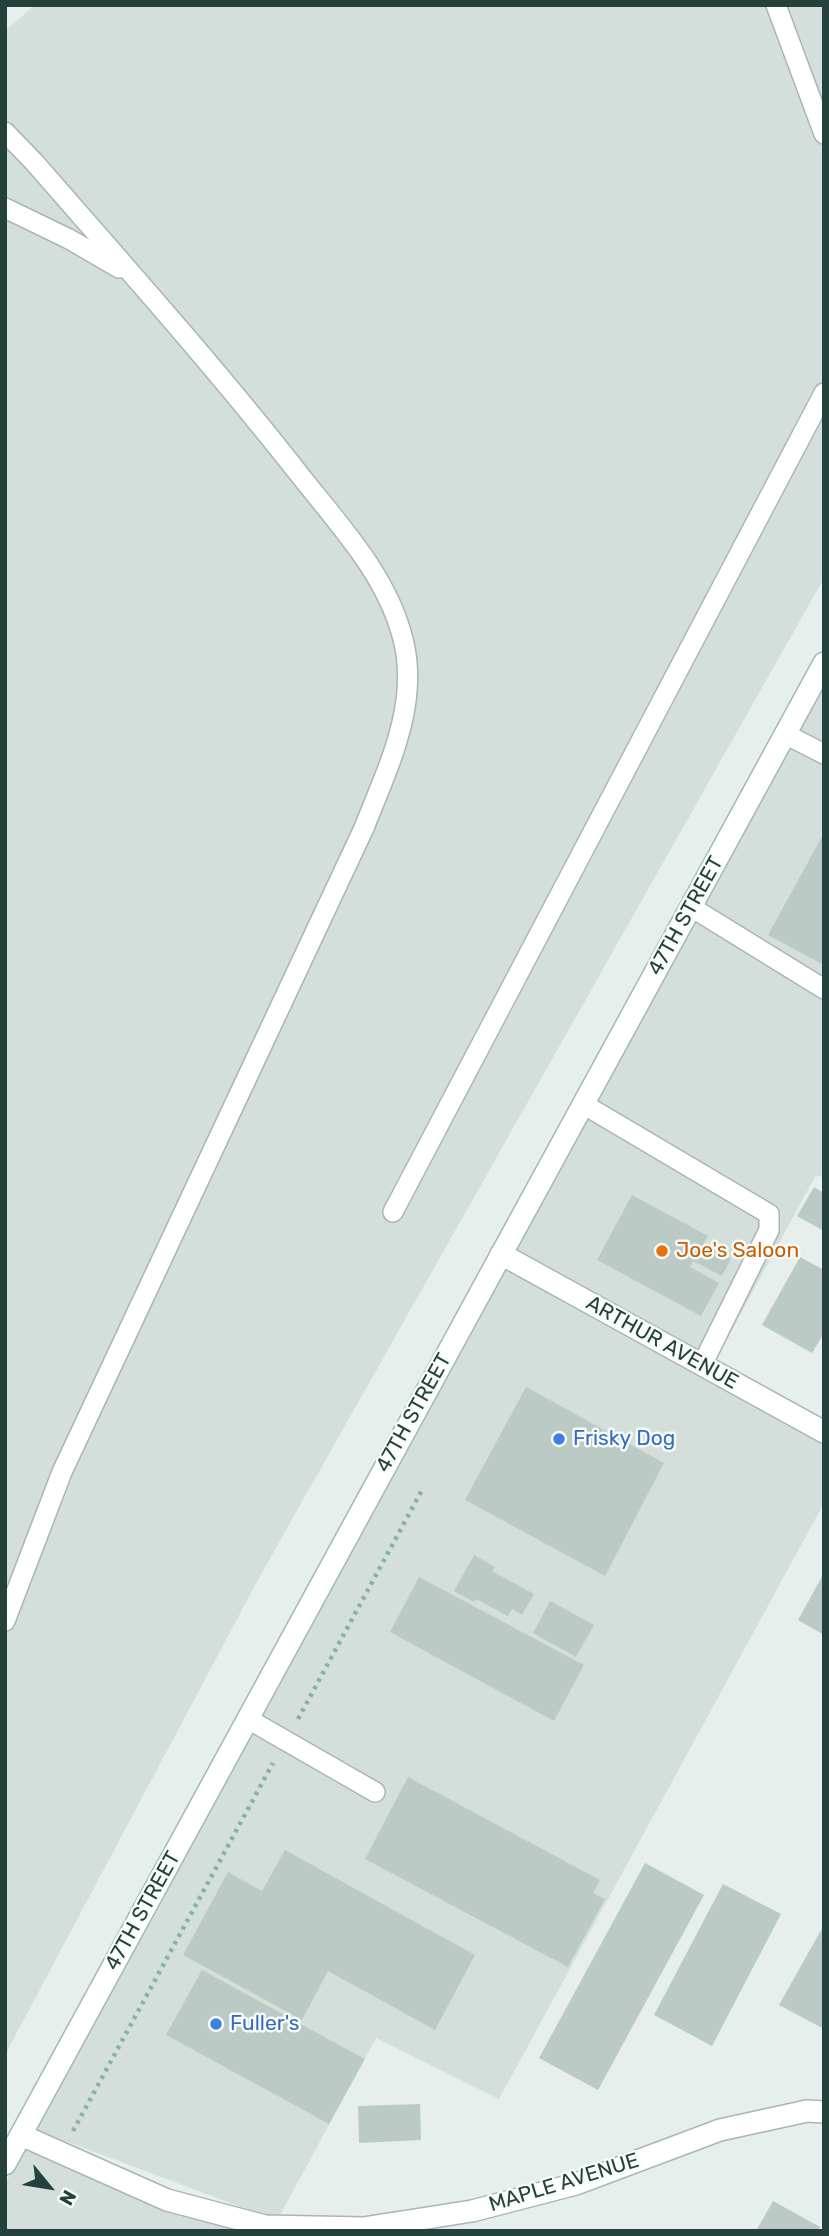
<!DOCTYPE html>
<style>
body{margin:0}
#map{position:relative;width:829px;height:2236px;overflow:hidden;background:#e6efeb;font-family:Rubik,sans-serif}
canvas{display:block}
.frame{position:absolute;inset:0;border:7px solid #25413b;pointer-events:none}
.north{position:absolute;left:14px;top:2152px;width:70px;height:70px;-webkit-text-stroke:5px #f7fbf9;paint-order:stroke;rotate:120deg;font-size:19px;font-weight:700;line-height:28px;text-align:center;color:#25413b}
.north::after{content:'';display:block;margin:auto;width:24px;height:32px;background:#25413b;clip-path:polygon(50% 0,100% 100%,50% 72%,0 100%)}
</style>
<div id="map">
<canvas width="829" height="2236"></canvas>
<div class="frame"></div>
<div class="north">N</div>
</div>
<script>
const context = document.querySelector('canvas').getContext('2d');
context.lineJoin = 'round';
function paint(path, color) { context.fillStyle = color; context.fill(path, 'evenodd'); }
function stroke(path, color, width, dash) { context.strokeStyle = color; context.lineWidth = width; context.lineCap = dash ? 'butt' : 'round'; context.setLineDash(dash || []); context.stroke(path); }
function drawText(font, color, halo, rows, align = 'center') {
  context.font = font + ' Rubik,sans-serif'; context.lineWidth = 5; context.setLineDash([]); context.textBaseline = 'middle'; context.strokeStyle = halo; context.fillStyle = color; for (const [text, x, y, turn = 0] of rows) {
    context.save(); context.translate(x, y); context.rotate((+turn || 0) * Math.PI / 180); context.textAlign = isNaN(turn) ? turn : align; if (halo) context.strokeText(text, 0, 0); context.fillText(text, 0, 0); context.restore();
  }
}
const built = new Path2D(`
 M35,5H824V578L260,1576L5,2055V31Z
 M824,687V1178L816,1175L713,1365L516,1250Z
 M507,1268L824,1443V1503L499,2099L376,2038L279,2217L265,2216L36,2130Z
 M25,2147L250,2231H5V2184Z`);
const building = new Path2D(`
 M824,833V965L768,935Z
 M814,1187L824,1193V1231L797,1216Z
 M632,1195L708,1236L703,1244L731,1259L722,1276L693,1261L690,1267L719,1283L701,1316L597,1260Z
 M800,1257L824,1270V1333L812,1353L762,1325Z
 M526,1387L664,1463L605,1576L465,1500Z
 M474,1555L495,1567L492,1571L534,1594L522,1615L512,1609L508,1616L476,1599L474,1602L454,1591Z
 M824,1573V1635L798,1620Z
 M419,1577L584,1665L554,1721L390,1632Z
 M550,1601L594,1625L576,1657L533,1633Z
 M408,1777L600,1880L593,1893L605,1899L568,1967L365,1859Z
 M285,1850L475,1955L435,2030L328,1971L302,2020L183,1955L228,1872L262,1891Z
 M645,1863L704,1895L598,2090L539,2058Z
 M723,1884L781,1914L712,2046L654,2015Z
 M824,1925V2029L779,2005Z
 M202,1970L365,2059L329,2124L166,2035Z
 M420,2104L421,2140L359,2143L358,2106Z
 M773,2201L820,2227L818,2231H756Z`);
const path = new Path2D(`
 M298,1719L422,1490
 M73,2131L273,1763`);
const service = new Path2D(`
 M776,5L824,134
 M5,132L34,162C124,265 215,367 299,474C339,525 387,575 403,639C420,705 387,769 364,828L62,1472L5,1621
 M5,208L69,239L119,268
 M785,734L824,754
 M691,907L824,989
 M583,1104L769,1214V1230L702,1365
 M393,1212L824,393
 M248,1719L375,1792`);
const minor = new Path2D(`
 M501,1254L824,1432`);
const tertiary = new Path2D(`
 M21,2135L167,2200L265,2226L363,2228L472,2211L576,2184L720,2130L807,2111L824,2112`);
const secondary = new Path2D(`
 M5,2164L824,663`);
const markers = [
 [662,1251,7,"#e8710a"],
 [559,1439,7,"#3f7fe0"],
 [216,2024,7,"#3f7fe0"]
];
const streetNames = [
 ["47TH STREET",686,916,-61],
 ["ARTHUR AVENUE",662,1343,29],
 ["47TH STREET",414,1413,-61],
 ["47TH STREET",143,1911,-61],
 ["MAPLE AVENUE",564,2183,-17]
];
const foodNames = [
 ["Joe's Saloon",676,1251]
];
const shopNames = [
 ["Frisky Dog",573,1439],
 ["Fuller's",230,2024]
];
paint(built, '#d4dfdb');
paint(building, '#bbcac5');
stroke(service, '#a8b7b3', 22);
stroke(minor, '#a8b7b3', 24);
stroke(tertiary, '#a8b7b3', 24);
stroke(secondary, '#a4bab4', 24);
stroke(path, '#87b2a7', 4.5, [3.5, 5]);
stroke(service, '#fff', 19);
stroke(minor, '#fff', 21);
stroke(tertiary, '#fff', 21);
stroke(secondary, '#fff', 21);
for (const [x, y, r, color] of markers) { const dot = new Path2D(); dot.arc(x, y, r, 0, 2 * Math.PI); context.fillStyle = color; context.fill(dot); stroke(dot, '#f7fbf9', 2.5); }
drawText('21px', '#25413b', '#f7fbf9', streetNames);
drawText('21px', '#c56008', '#f7fbf9', foodNames, 'left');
drawText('21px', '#366cbe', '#f7fbf9', shopNames, 'left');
</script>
